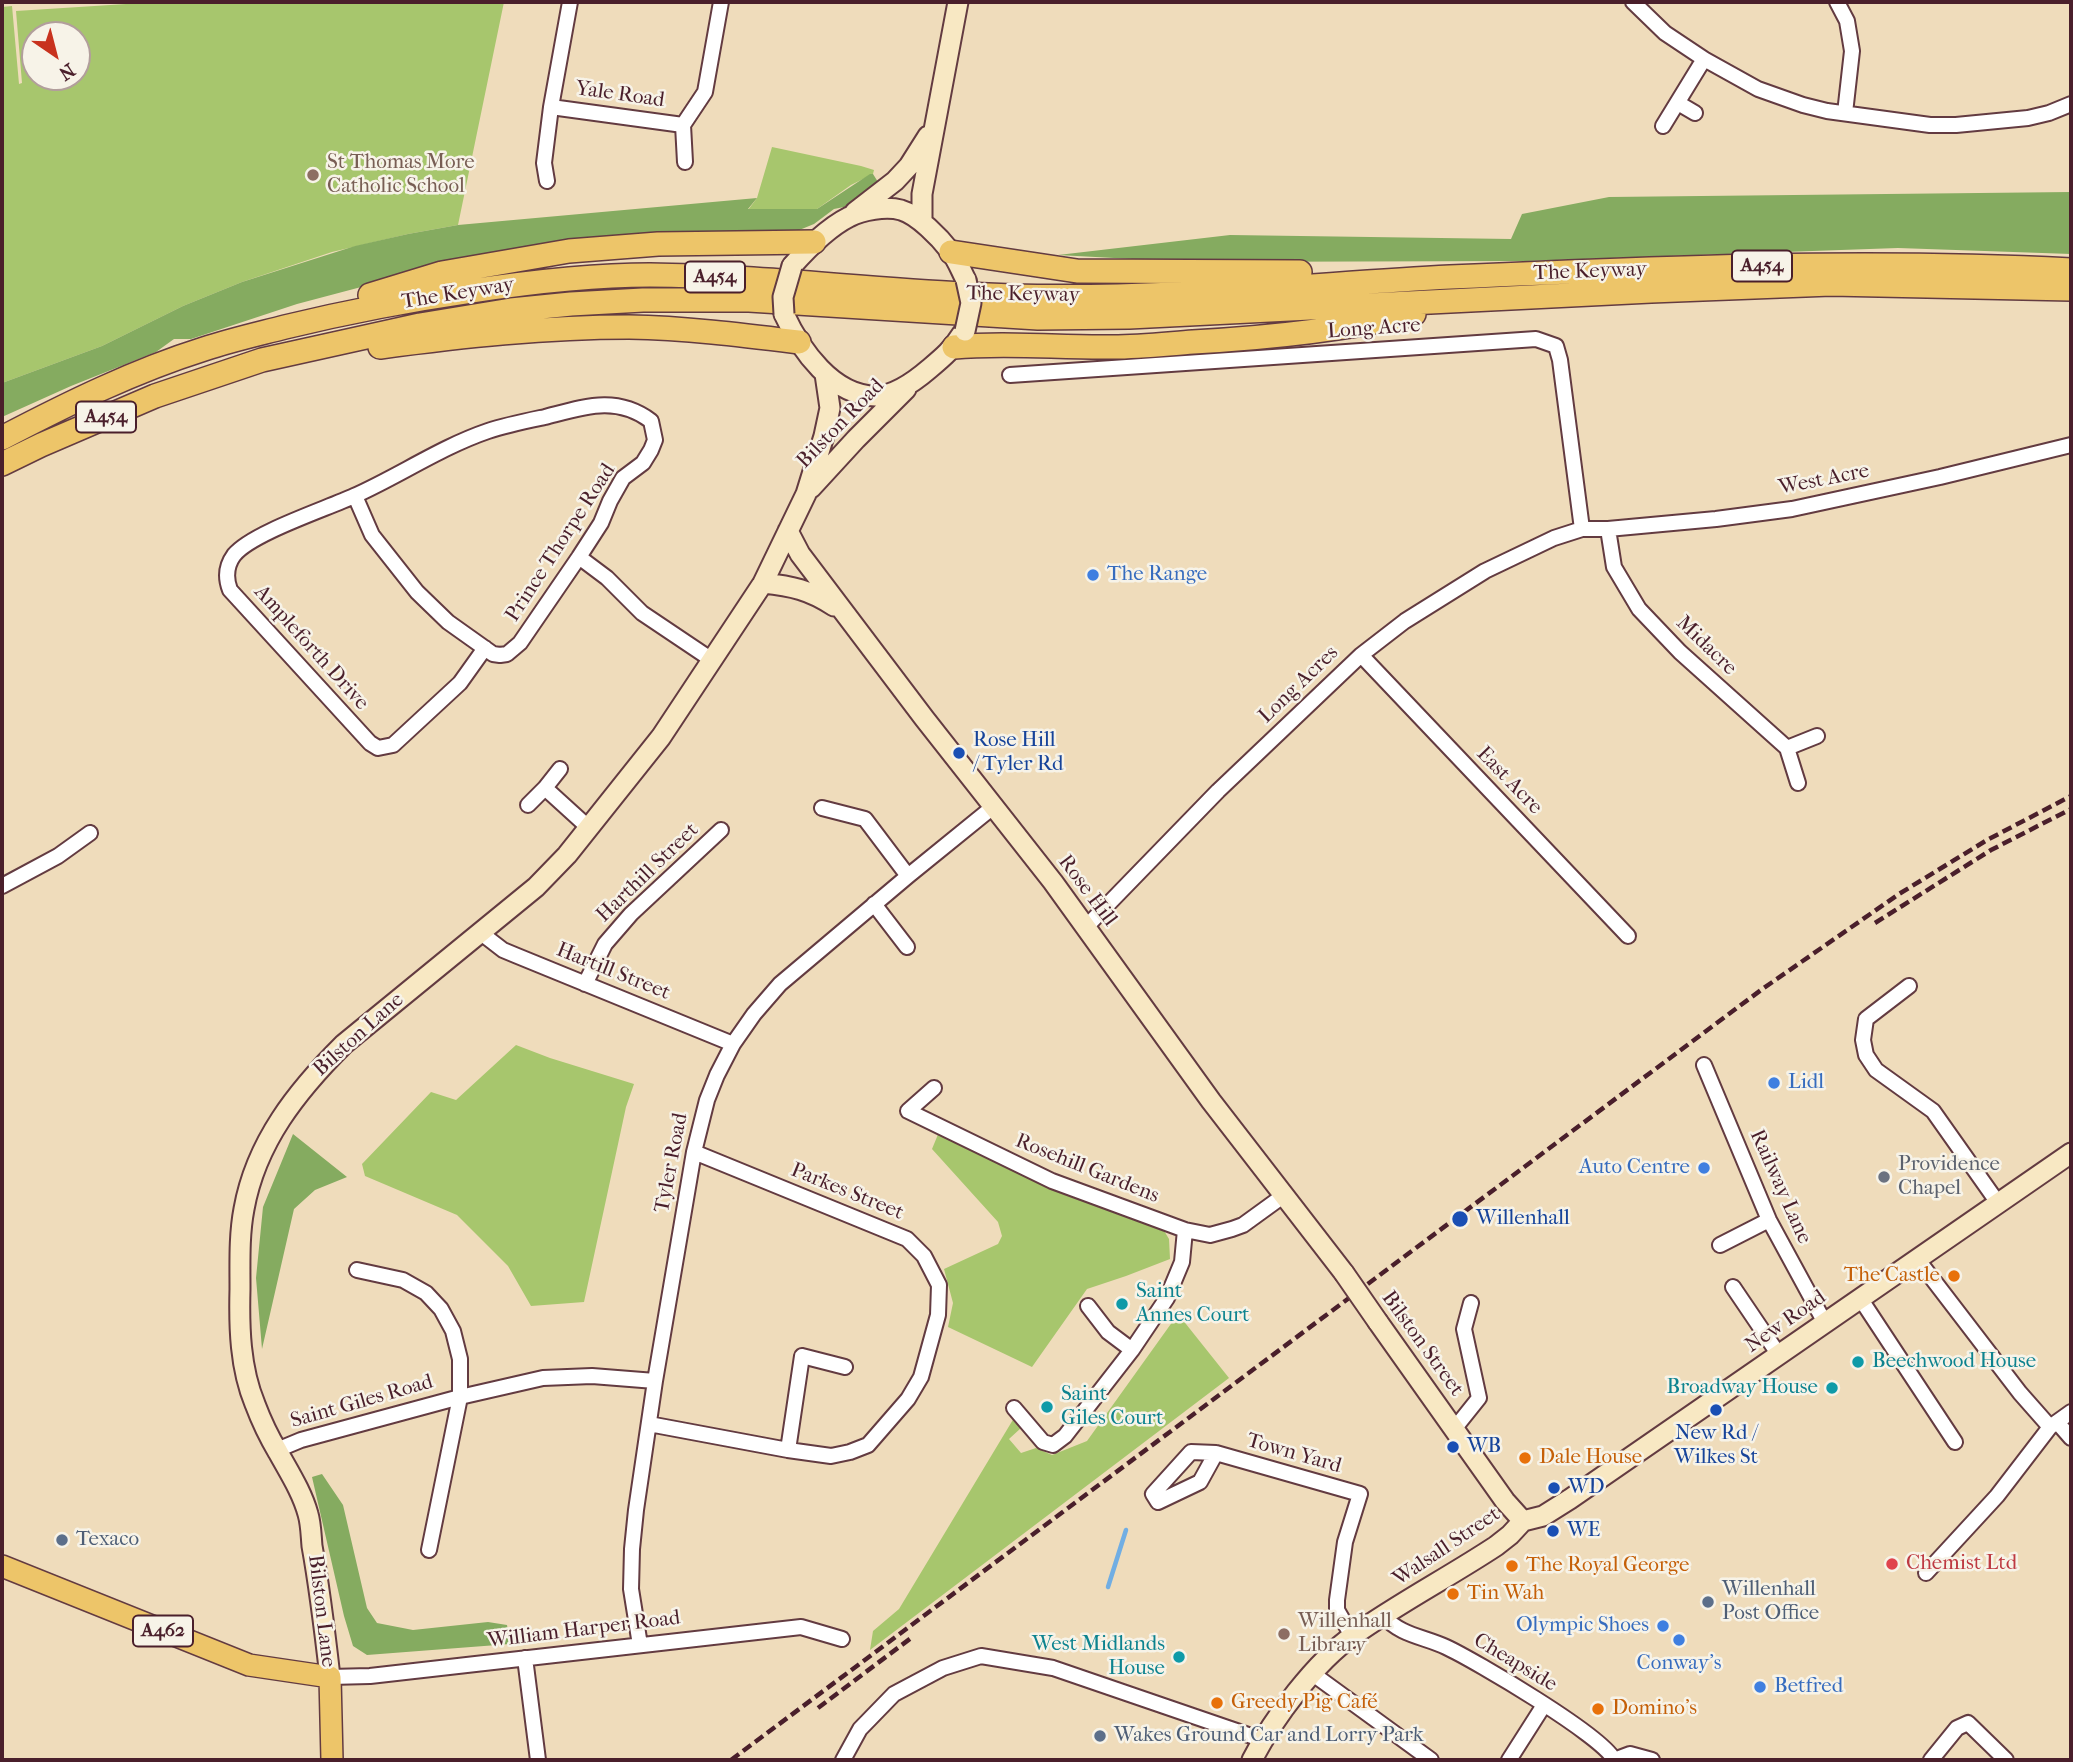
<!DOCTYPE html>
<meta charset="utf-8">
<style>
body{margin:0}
#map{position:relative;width:2073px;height:1762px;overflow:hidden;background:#efdcbb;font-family:"IM FELL French Canon",serif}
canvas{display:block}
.frame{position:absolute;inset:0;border:4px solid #4a1f2b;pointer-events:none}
.north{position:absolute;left:21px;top:21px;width:70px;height:70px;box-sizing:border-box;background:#f7f3e8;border:2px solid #b29e9c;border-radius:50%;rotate:145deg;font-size:19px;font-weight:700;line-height:28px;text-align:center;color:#4a1f2b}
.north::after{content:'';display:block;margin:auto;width:24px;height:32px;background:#c8321e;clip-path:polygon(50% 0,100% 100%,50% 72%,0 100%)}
</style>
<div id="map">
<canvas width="2073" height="1762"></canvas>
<div class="frame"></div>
<div class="north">N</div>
</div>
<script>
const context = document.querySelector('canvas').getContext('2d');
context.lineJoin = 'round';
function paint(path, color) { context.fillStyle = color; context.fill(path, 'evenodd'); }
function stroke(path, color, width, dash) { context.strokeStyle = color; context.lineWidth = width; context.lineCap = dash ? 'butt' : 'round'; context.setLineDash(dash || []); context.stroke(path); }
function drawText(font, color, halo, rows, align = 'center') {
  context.font = font + ' "IM FELL French Canon",serif'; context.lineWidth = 5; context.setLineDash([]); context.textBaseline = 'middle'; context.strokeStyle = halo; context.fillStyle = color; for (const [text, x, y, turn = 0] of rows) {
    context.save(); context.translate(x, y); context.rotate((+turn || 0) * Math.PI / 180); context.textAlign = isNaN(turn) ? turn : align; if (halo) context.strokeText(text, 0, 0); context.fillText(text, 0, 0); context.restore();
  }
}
const green = new Path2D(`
 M126,2H504L458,225L408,234L332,252L242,282L183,306L102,346L2,383V7L12,6L19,84L22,83L16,11L126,4ZM35,35H77V77H35Z
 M772,147L861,166L874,170L873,174L851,185L817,209L748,210L757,198Z
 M516,1045L550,1058L634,1084L626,1107L584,1302L531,1306L508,1266L457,1215L365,1176L362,1164L431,1092L456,1100Z
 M939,1132L1000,1165L1163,1229L1169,1239L1170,1259L1126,1276L1087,1289L1032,1367L948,1327L953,1303L944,1269L998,1244L1002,1236L998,1222L932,1149Z
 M1178,1314L1229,1378L870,1650L873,1631L899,1609L1014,1418L1021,1428L1009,1439L1021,1453L1036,1448L1052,1455L1087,1441Z`);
const forest = new Path2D(`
 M870,174H873L878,182L844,207L834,209L814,224L792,233L414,273L297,304L191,339H174L156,352L71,386L2,417V383L102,346L183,306L242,282L355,246L408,234L458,225L757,198L748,209H817Z
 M2071,192V254L1898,248L1527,261L1189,262L1058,255L1230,235L1511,239L1522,214L1609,197Z
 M293,1134L347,1177L315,1190L294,1209L262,1349L256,1278L263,1207Z
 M322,1474L343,1505L367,1608L377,1623L413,1630L488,1622L507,1625L510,1644L367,1655L353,1646L344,1616L312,1477Z`);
const stream = new Path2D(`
 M1108,1587L1126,1530`);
const minor = new Path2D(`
 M570,2L551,107L683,125L705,92L721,2
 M1633,2L1665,33L1704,59L1758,89L1803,105L1827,111L1930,125H1956L2028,118L2049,113L2071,104
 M1837,2L1847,21L1852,51L1845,113
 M1678,103L1695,113
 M683,125L685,162
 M1663,126L1704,59
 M547,181L544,163L551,107
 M1010,375L1536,339L1556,346L1560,360L1582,529
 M355,496L372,535L417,592L448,622L493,654L500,655L507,654L520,643L579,557L601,523L610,501L623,478L643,463L651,450L655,440L651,421C616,395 584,407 545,417C526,421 506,425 488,431C441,447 399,476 354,496C326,509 252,533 234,555C226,566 225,577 230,590L370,743L378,748L393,745L460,683L485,648
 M1608,529L1614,567L1639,609L1680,652L1787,748L1817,736
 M579,557L607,578L642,613L712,660
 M1361,655L1628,936
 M1787,748L1798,783
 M545,788L560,769
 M528,805L545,788L589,828
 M822,808L865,819L908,876
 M2,886L58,856L90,833
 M874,904L907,947
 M1086,927L1218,791L1361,655L1405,621L1485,571L1554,538L1582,529H1608L1716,519L1792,509L1940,477L2071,445
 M481,933L503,950L515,955L733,1044
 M585,984L605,944L631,914L721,830
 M1909,986L1866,1019L1863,1040L1866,1055L1876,1070L1933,1111L1998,1203
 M1704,1065L1769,1220L1825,1323
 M934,1088L908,1111L1052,1181L1185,1230L1210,1235L1232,1229L1243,1225L1283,1196
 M1720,1245L1769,1220
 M1918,1260L2020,1393L2050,1427
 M357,1270L403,1280L426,1293L441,1309L453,1331L460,1359V1397L429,1550
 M1733,1287L1779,1355
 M1860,1298L1955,1442
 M1088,1306L1108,1332L1132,1350
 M1014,1408L1043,1442L1053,1445L1065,1436L1132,1350L1167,1298L1182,1262L1185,1230
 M2057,1422L2071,1438
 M649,1424L788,1450L831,1456L850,1452L868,1445L908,1399L921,1377L938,1315L939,1285L924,1256L907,1239L694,1152
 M1455,1428L1479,1398L1464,1329L1471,1303
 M277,1450L301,1440L460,1397L543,1378L592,1376L655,1381
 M788,1450L802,1356L845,1367
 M1216,1453L1191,1452L1153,1494L1158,1502L1200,1482L1216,1453L1360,1494L1345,1542L1337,1600V1610L1352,1636
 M1926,1573L1997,1496L2050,1427L2071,1412
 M1384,1616C1399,1635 1425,1637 1446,1647C1474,1660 1605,1737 1614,1760
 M640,1645L631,1589L632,1549L636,1510L655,1381L694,1152L707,1100L717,1075L733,1044L754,1014L780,984L908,876L993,807
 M525,1658L538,1760
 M1313,1674L1431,1760
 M330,1677L370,1676L801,1627L842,1639
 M843,1760L860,1729L894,1694L943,1668L981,1656L1053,1668L1263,1740
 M1509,1760L1544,1705
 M1614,1760L1630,1754L1652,1760
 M1931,1760L1957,1728L1968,1723L2006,1760`);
const secondary = new Path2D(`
 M855,212L895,181L909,166L928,136
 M922,222V194L958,2
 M792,266C808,248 827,228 849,217C862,210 886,206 901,210C918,215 940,238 950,251C957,259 961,271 966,280
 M784,314C800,349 833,397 877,396C896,395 915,381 929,369C942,358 953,349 962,334
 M811,488L856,439L906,389
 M788,531L800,554L924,718L1053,882L1211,1101L1344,1273
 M763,583C792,586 810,590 834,606
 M1378,1322L1505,1501L1523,1521
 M1523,1521L1543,1516L1570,1499L2071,1153
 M330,1677C325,1633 320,1590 312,1546C311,1535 311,1524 308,1514C302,1492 289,1472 278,1452C269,1437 261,1420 255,1404C240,1368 239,1327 240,1289C240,1262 239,1235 244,1209C256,1142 297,1091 344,1044L536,887L567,855L661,737L763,583L806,494L824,436L830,408L825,374
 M1252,1760C1273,1719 1315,1662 1354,1635C1399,1603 1449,1577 1496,1546L1510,1535L1523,1521`);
const primary = new Path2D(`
 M2,1566L249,1665L330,1677L332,1760`);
const trunk = new Path2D(`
 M951,252L1077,271L1300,272
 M370,295L442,273L569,251L658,244L814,242
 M380,347C463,336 546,327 629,327C686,328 742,335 799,342
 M954,347C1007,342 1060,348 1113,347C1140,347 1166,344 1193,342C1267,338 1342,330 1414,314
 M2,438C67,404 134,371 204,349C231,340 258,334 285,327C347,312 409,300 471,291C531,282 590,275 650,275C755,276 860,289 965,294C1036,298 1106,297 1176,294C1267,290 1358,282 1450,277C1656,268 1864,259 2071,270
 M2,464L41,445L155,396L262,360L420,325L511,310L571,304L643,300H749L1038,318L1129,317L1651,291L1831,284L2071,289`);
const rail = new Path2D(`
 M1875,923L1991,850L2071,809
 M818,1708L911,1638
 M731,1760L1761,990L1899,894L1987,840L2071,796`);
const secondaryBridge = new Path2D(`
 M784,314L783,297L792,266
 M965,331L971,303L966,280
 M1344,1273L1378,1322`);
const markers = [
 [313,175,7,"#8d6e63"],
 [1093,575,7,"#3f7fe0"],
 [959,753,7,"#1a4fb4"],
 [1774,1083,7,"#3f7fe0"],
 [1704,1168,7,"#3f7fe0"],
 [1884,1177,7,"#6b7280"],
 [1460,1219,9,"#1a4fb4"],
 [1954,1276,7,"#e8710a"],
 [1122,1304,7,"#0f9aa8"],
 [1858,1362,7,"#0f9aa8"],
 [1832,1388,7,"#0f9aa8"],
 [1047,1407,7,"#0f9aa8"],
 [1716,1410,7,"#1a4fb4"],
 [1453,1447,7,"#1a4fb4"],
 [1525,1458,7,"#e8710a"],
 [1554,1488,7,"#1a4fb4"],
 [1553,1531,7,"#1a4fb4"],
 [62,1540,7,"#5c6f8a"],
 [1892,1564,7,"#e0444e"],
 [1512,1566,7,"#e8710a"],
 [1453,1594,7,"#e8710a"],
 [1708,1602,7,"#5c6f8a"],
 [1663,1626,7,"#3f7fe0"],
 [1284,1634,7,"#8d6e63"],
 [1679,1640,7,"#3f7fe0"],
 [1179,1657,7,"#0f9aa8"],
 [1760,1687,7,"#3f7fe0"],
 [1217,1703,7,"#e8710a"],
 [1598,1709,7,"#e8710a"],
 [1100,1736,7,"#5c6f8a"]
];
const shields = [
 [1762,266,60],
 [715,277,60],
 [106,417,60],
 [163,1631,60]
];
const shieldNames = [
 ["A454",1762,266],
 ["A454",715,277],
 ["A454",106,417],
 ["A462",163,1631]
];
const streetNames = [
 ["Yale Road",620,95,8],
 ["The Keyway",1590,272,-2],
 ["The Keyway",458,294,-9],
 ["The Keyway",1023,295,1],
 ["Long Acre",1374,329,-4],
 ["Bilston Road",841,424,-46],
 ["West Acre",1824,480,-11],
 ["Prince Thorpe Road",561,543,-57],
 ["Midacre",1706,646,44],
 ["Ampleforth Drive",311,648,48],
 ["Long Acres",1299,685,-44],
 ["East Acre",1509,781,46],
 ["Harthill Street",648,873,-44],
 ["Rose Hill",1087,891,53],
 ["Hartill Street",613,972,22],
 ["Bilston Lane",359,1035,-42],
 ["Tyler Road",672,1163,-79],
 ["Rosehill Gardens",1087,1169,22],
 ["Railway Lane",1780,1187,66],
 ["Parkes Street",847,1192,22],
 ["New Road",1786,1322,-35],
 ["Bilston Street",1422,1344,54],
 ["Saint Giles Road",362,1402,-16],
 ["Town Yard",1294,1454,16],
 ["Walsall Street",1447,1547,-34],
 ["Bilston Lane",321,1611,83],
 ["William Harper Road",584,1630,-7],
 ["Cheapside",1515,1663,31]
];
const educationNames = [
 ["St Thomas More",327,163],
 ["Catholic School",327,187],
 ["Willenhall",1298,1622],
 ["Library",1298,1646]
];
const shopNames = [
 ["The Range",1107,575],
 ["Lidl",1788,1083],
 ["Auto Centre",1690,1168,"right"],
 ["Olympic Shoes",1649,1626,"right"],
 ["Conway's",1679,1664,"center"],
 ["Betfred",1774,1687]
];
const transitNames = [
 ["Rose Hill",973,741],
 ["/ Tyler Rd",973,765],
 ["Willenhall",1476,1219],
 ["New Rd /",1716,1434,"center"],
 ["Wilkes St",1716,1458,"center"],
 ["WB",1467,1447],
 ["WD",1568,1488],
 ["WE",1567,1531]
];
const worshipNames = [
 ["Providence",1898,1165],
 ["Chapel",1898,1189]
];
const foodNames = [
 ["The Castle",1940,1276,"right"],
 ["Dale House",1539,1458],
 ["The Royal George",1526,1566],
 ["Tin Wah",1467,1594],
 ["Greedy Pig Café",1231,1703],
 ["Domino's",1612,1709]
];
const cultureNames = [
 ["Saint",1136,1292],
 ["Annes Court",1136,1316],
 ["Beechwood House",1872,1362],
 ["Broadway House",1818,1388,"right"],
 ["Saint",1061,1395],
 ["Giles Court",1061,1419],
 ["West Midlands",1165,1645,"right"],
 ["House",1165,1669,"right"]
];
const serviceNames = [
 ["Texaco",76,1540],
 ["Willenhall",1722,1590],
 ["Post Office",1722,1614],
 ["Wakes Ground Car and Lorry Park",1114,1736]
];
const healthNames = [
 ["Chemist Ltd",1906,1564]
];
paint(green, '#a7c66d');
paint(forest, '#85ab60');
stroke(stream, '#71aee3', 4.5);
stroke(minor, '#633b41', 18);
stroke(secondary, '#633b41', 23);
stroke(primary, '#633b41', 24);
stroke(trunk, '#633b41', 26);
stroke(minor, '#fff', 14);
stroke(secondary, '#f8e8c3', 19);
stroke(primary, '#edc569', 21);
stroke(trunk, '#edc569', 23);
stroke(rail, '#4a1f2b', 4.5, [10, 5]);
stroke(secondaryBridge, '#633b41', 23, []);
stroke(secondaryBridge, '#f8e8c3', 19);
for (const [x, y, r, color] of markers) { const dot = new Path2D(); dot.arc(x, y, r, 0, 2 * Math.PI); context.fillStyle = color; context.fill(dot); stroke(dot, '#f7f3e8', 2.5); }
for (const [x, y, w] of shields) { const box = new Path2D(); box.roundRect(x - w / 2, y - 15.5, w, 31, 5); context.fillStyle = '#f7f3e8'; context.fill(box); stroke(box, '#4a1f2b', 2); }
drawText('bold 19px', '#4a1f2b', null, shieldNames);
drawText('21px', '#4a1f2b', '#f7f3e8', streetNames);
drawText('21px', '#785e54', '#f7f3e8', educationNames, 'left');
drawText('21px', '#366cbe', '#f7f3e8', shopNames, 'left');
drawText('21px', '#164399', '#f7f3e8', transitNames, 'left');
drawText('21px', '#5b616d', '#f7f3e8', worshipNames, 'left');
drawText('21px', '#c56008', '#f7f3e8', foodNames, 'left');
drawText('21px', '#0d838f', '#f7f3e8', cultureNames, 'left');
drawText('21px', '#4e5e75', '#f7f3e8', serviceNames, 'left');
drawText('21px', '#be3a42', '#f7f3e8', healthNames, 'left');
</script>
